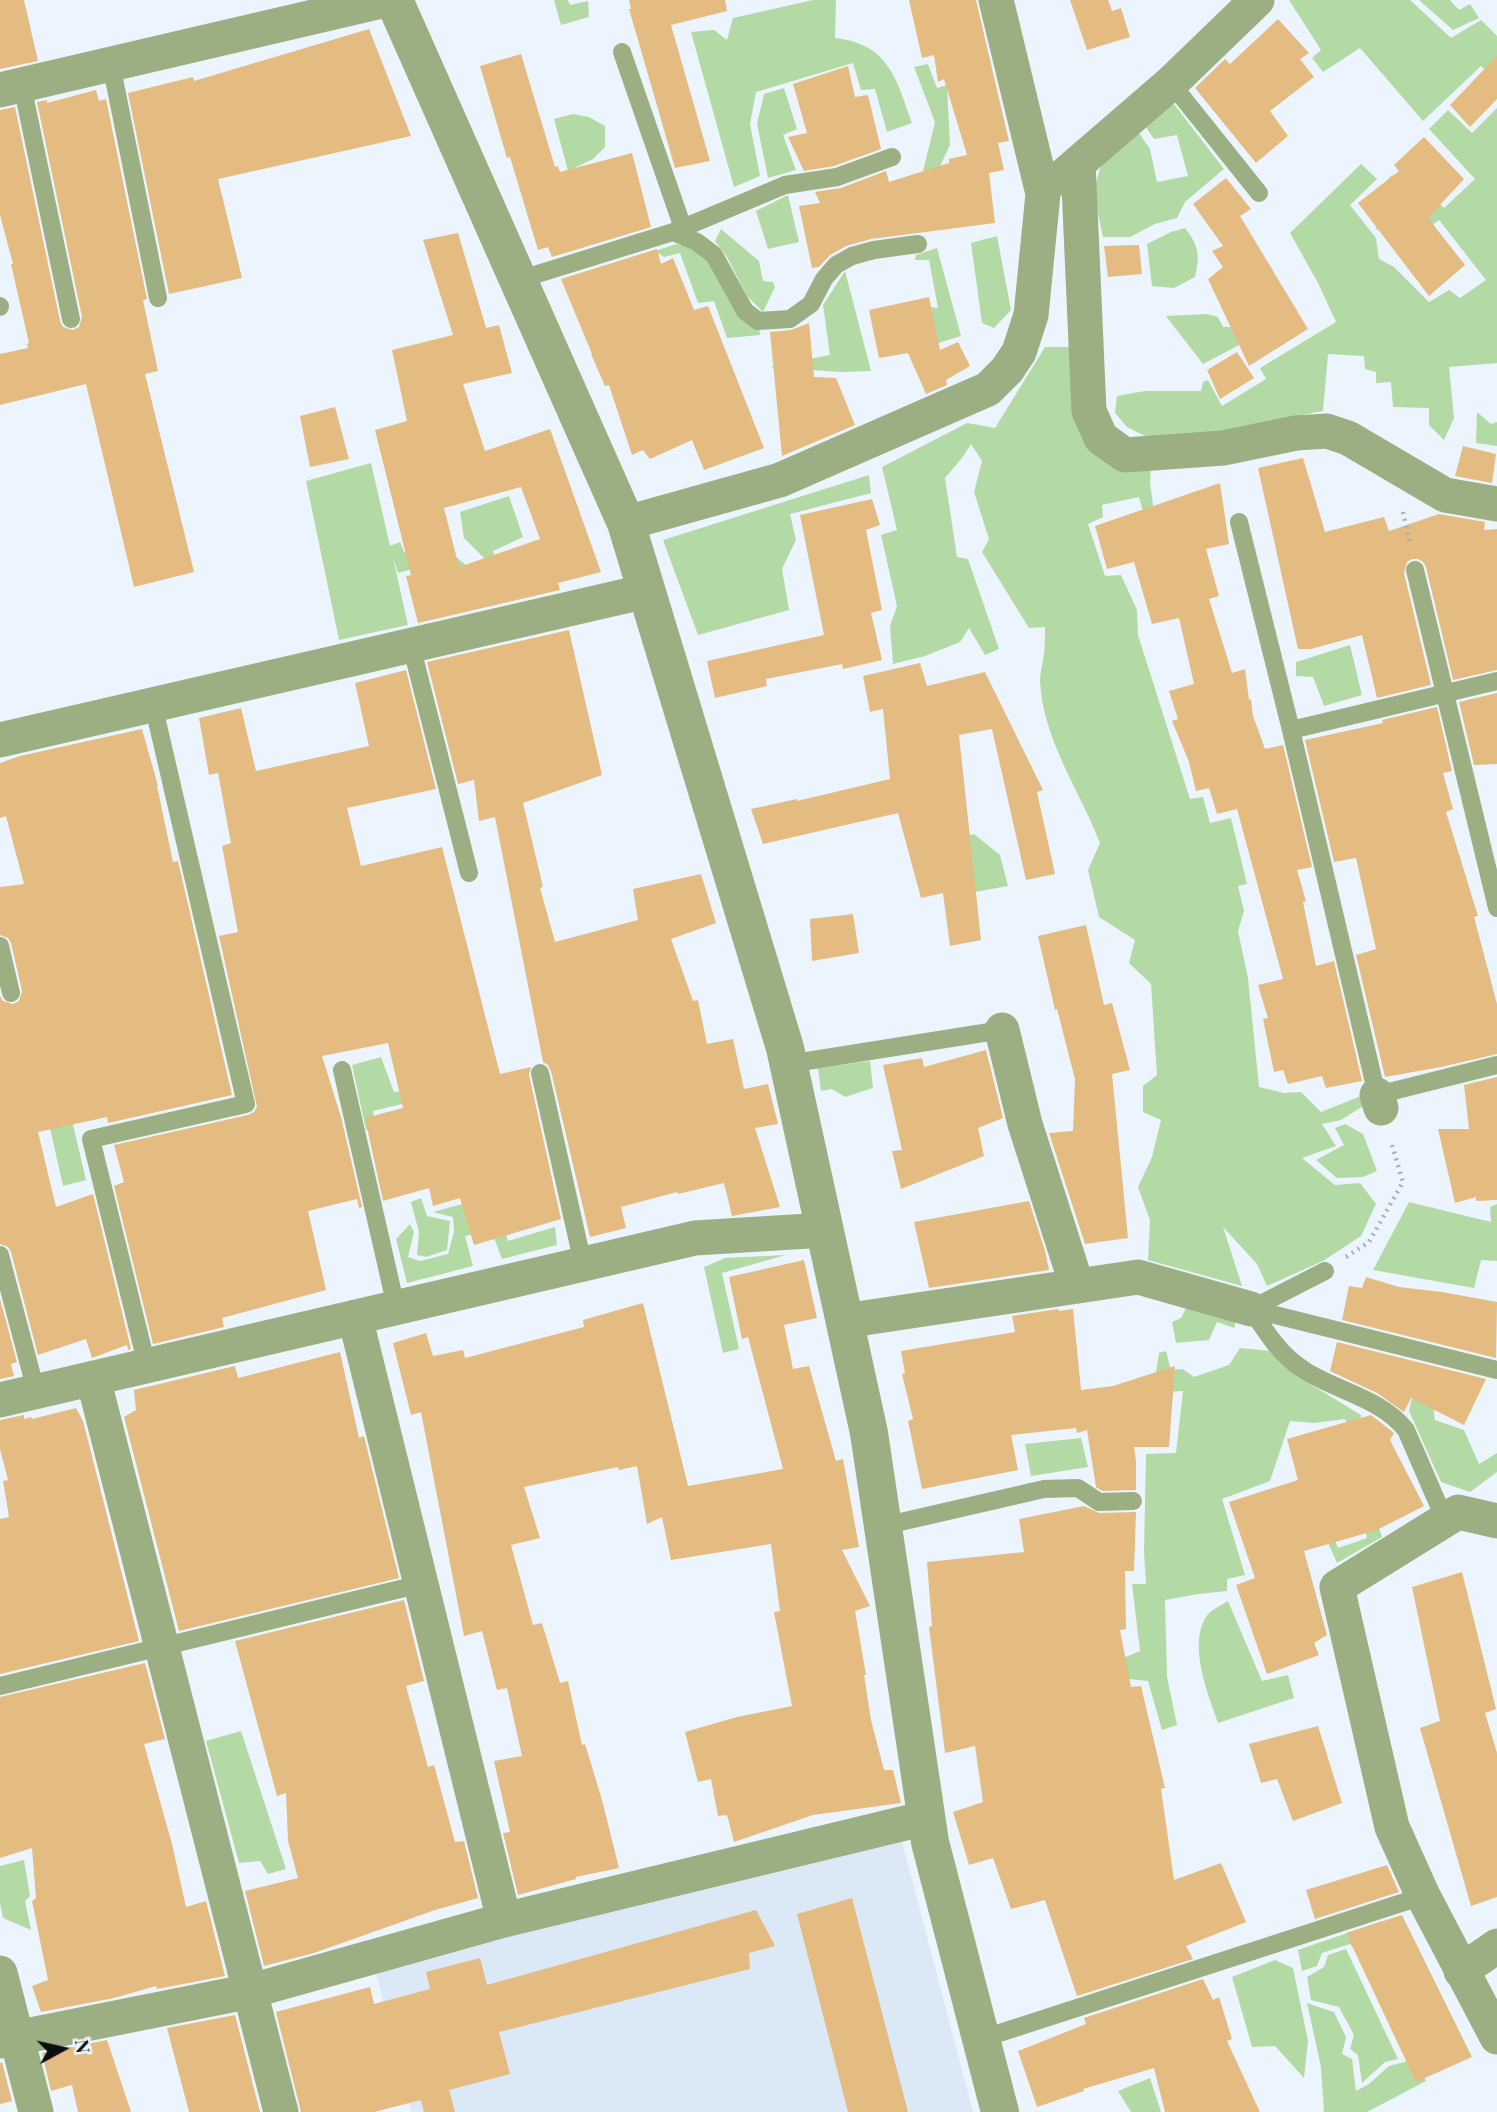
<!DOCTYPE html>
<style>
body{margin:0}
#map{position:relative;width:1497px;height:2112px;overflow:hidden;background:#ecf5fd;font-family:"Playfair Display",serif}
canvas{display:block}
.north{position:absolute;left:28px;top:2014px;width:70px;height:70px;-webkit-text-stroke:5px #ecf5fd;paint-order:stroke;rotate:82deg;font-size:19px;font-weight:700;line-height:28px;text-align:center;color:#0b0e10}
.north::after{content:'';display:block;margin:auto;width:24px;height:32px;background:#0b0e10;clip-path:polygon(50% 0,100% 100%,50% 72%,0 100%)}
</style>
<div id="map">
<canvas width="1497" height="2112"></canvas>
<div class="north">N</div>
</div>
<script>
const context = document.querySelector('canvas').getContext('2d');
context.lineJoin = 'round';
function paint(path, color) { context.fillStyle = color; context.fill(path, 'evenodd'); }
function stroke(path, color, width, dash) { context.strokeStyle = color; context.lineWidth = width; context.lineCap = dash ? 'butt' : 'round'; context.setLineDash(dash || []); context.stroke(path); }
const built = new Path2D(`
 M900,1834L973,2112H411L373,1961Z`);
const green = new Path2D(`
 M554,0H568L570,5L588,1L589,17L561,25Z
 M813,0H836L835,38C842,39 850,40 857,43C893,55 900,91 912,123L887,132L875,89L861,90L853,63L756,92L750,124L760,176L734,187L691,32L714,30L727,40L733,18Z
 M1289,0H1410L1451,38L1481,20L1497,36V81L1481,66L1423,121L1360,48L1323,72L1312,58L1321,50Z
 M1419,0H1450L1459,10L1470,4L1479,18L1453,30Z
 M928,64L937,88L947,85L950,145L933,181L922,175L935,122L914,67Z
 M784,88L797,129L783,135L796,170L768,178L757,124L764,94Z
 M1170,99L1224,169L1185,202L1177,218L1155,224L1130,237H1103L1093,191L1103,160L1135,127L1150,149L1157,182L1188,176L1177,135L1154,139L1142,121Z
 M1497,108V363L1449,367L1454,418L1444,440L1429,425V408L1393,407L1391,382L1376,383V372L1365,369L1364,356L1328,354L1323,411L1214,432L1149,438L1127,427L1115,413L1117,396L1145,391H1201L1203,382L1208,380L1222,406L1266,379L1260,368L1336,322L1318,283L1290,233L1361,164L1377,179L1350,205L1376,238L1379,259L1394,267L1429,302L1449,290L1460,298L1486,280L1439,220L1429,228L1383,233L1375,228L1405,200L1386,181L1392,175L1426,204L1435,199L1444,208L1475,179L1429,129L1448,110L1472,133Z
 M573,114L589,117L605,126V147L593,159L568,171L554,119Z
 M788,195L799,242L768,249L756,211Z
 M1185,228C1199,246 1200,255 1195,277L1174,288L1152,286L1147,244L1171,232Z
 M721,229L759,261L763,281L773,282L775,287L763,312L747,296L727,257L715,241Z
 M997,236L1011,310L994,328L982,323L971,243Z
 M676,244L692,247L709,260L759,327L760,335L727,338L714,301L698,303L680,253L664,257L655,251Z
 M937,248L961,336L935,344L930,307L938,308L929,260H915L916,255Z
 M845,271L871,371L841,372L769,367L830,355L823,305Z
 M1207,314L1218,317L1223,327H1234L1241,344L1203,364L1166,316Z
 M1045,347H1071L1080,417L1151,464L1150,483L1155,520L1146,523L1139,497L1102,505L1103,517L1088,524L1105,576L1121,575L1137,610L1138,635L1190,799L1203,797L1210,823L1231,818L1247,884L1238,886L1244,911L1238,931L1248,978L1259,1087L1284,1093L1301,1092L1321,1112L1366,1094L1368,1103L1341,1120L1322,1124L1336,1146L1302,1158L1335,1185L1360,1183L1376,1204L1361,1236L1323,1261L1267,1286L1257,1264L1223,1227L1242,1286L1148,1260L1150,1220L1138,1187L1152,1157L1161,1120L1143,1112V1086L1157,1075L1151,984L1129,963L1135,940L1099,917L1088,870L1100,843C1079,789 1043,740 1040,681C1040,672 1043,663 1044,654C1045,645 1045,636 1045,627L1029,628L982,552L989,539L974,492L982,461L971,444L962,458L945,478L957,557L968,559L999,649L985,655L969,628L960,642L925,656L893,664L890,626L897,606L881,535L897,530L882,467L967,423L995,428Z
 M1477,412L1491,424L1497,422V446L1476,443Z
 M371,463L390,546L400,542L404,552L444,547L483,579L463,576L453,558L398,573L393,558L408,625L339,640L306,481Z
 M869,475L871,493L790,514L796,540L782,569L789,610L698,635L663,540Z
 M509,496L523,537L493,551L498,565L492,566L464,538L460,512Z
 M1350,645L1362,695L1324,706L1313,677L1296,676V662Z
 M974,834L1000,855L1008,886L975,892L963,837Z
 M381,1057L394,1092L434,1088L490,1178L508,1241L555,1227L557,1245L502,1259L491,1230L465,1236L473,1266L407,1283L396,1239L410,1224L414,1232L408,1257L420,1261L448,1254L454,1232L453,1217L433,1212L462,1204L435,1096L373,1111L375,1127L366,1130L352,1065Z
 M870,1061L873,1088L845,1097L832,1089L821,1091L818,1068Z
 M70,1112L86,1180L63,1186L48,1119Z
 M1345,1124L1363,1134L1377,1171L1363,1177L1337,1178L1316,1160L1344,1145L1335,1128Z
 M421,1198L427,1216L450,1221L447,1250L426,1257L417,1255L419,1232L411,1202Z
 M1409,1202L1491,1222L1490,1207L1497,1204V1261L1481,1260L1474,1288L1373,1270Z
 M786,1255L722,1273L739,1349L723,1353L704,1267L725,1258Z
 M1188,1304L1238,1312L1234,1328L1217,1322L1209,1340L1176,1343L1172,1322L1181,1318Z
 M1240,1348L1271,1351L1297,1376L1361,1415L1360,1433L1363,1468L1345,1419L1314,1423L1290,1421L1270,1481L1222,1499L1245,1575L1227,1579V1591L1198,1594L1165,1600L1167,1677L1177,1725L1162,1730L1148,1681L1129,1679L1123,1658L1140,1651L1132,1584H1146L1144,1552L1146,1454L1176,1453L1183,1391L1153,1393L1159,1353L1166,1351L1171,1370L1183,1369L1194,1377L1229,1365Z
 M1415,1386L1431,1390L1435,1420L1464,1430L1479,1464L1497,1453V1472L1470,1492L1441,1482L1409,1411Z
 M1081,1438L1088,1467L1031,1476L1025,1444Z
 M1376,1519L1382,1537L1337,1563L1320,1525L1328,1522L1338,1548L1367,1538L1364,1525Z
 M1228,1601L1262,1681L1288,1675L1294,1698L1218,1723C1208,1694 1188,1645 1206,1617C1210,1610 1222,1605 1228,1601Z
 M241,1731L286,1869L268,1874L260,1861L239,1863L206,1741Z
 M24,1860L30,1896L25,1901L31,1930L3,1918L0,1903V1866Z
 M1382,1921L1386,1929L1357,1951L1350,1944L1322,1953L1317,1966L1302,1971L1298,1950Z
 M1346,1949L1398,2059L1385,2062L1362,2083L1358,2055L1350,2049L1354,2035L1339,2007L1311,2000L1307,1977L1324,1967L1328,1955Z
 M1275,1960L1293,1968L1308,2041L1304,2078L1275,2046L1252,2047L1232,1977Z
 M1307,2003L1334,2012L1346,2037L1342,2054L1352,2059L1356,2091L1369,2084L1389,2066L1416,2059L1426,2081L1367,2112H1324L1321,2067Z
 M1150,2078L1161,2112H1131L1118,2091Z`);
const building = new Path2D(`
 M0,0H24L38,61L0,69Z
 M629,0H725L727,11L671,25L710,161L675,168L629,9H631Z
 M909,0H976L1009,141L998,143L1004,170L989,173L995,223L871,239L846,246L830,255L819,267L812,268L799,206L820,203L815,192L841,188L886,171L889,182L949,163V159L967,155L944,79L938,82L934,55L922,58Z
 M1070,0H1108L1112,11L1121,8L1130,37L1087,50Z
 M1278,19L1309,53L1300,59L1314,77L1270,111L1288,136L1256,163L1195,88L1225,59L1230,64Z
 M369,29L411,136L218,179L242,278L169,294L128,93L193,77L194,81Z
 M521,54L555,167L558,166L560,172L632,153L651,227L552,257L548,247L538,250L510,157L507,158L480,66Z
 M1497,56V99L1470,127L1450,105Z
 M848,66L855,97L868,95L881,149L834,166L804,171L788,137L807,133L793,84Z
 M96,90L99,101L106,99L147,299L143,300L158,371L145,374L194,572L134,587L86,384L0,405V354L28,348L27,344L29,343L11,264H13L0,215V110L15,107L60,321L63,327L73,330L79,327L82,317L37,102L47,100V103Z
 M1424,137L1464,179L1428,218L1465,265L1429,296L1358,203L1399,171L1394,165Z
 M1226,178L1251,209L1240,216L1308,329L1249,366L1208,279L1223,267L1212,251L1223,246L1193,204Z
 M458,233L486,328L499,325L512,373L463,384L485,451L550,429L601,572L558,583L560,590L418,623L406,576L411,575L375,430L407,421L392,350L453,335L423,240ZM521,487L540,539L459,567L444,508Z
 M1139,245L1142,274L1108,277L1104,246Z
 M657,249L661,264L673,258L694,310L708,306L764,448L704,470L692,440L650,459L643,450L632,455L609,385L605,386L591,354H592L561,279Z
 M929,297L940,350L958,342L970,366L946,380L947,385L926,394L908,353L879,358L869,310Z
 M809,323L814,377L836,378L855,425L782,456L770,332L791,330Z
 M1237,352L1254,378L1220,399L1207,370Z
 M335,407L349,459L310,467L300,416Z
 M1463,446L1496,454L1492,483L1455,476Z
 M1303,458L1325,532L1384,517L1389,531L1439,514L1485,522L1484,530L1497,529V670L1453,680L1426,567L1423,562L1418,559H1412L1407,562L1404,573L1431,685L1377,698L1362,635L1311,649H1298L1258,468Z
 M1220,483L1229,544L1206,549L1219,596L1209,599L1232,673L1245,669L1249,700L1251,699L1253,716L1265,749L1283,745L1312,867L1297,870L1306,901L1303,902L1316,966L1334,961L1362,1081L1326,1088L1322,1076L1288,1084L1283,1070L1274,1072L1263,1019L1268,1018L1258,985L1283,979L1237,809L1217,814L1209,788L1196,791L1189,762L1172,721L1178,719L1169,691L1194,684L1179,618L1152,624L1134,562L1107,569L1095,526Z
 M872,499L880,525L866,530L882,610L871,613L882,660L843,669L842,664L766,679L767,686L715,698L707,661L824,635L800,515Z
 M569,630L602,775L523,803L543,887L540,888L555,942L638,920L633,889L701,874L716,923L671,939L693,1001L698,1000L707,1044L733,1039L744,1089L768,1084L778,1124L755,1128L780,1207L732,1216L724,1183L678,1194L677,1192L621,1207L626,1228L590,1237L551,1071L548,1065L543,1062L495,817L479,821L474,780L458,784L427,662Z
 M920,663L927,686L985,672L1043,790L1037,792L1055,874L1026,880L992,729L959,735L981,940L950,946L943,893L921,898L898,813L763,844L751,809L797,799V801L890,779L883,709L870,712L863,676Z
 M406,670L436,789L347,808L361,866L442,847L500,1074L531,1067L529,1075L561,1219L474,1245L460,1198L433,1206L429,1188L383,1201L365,1118L403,1108L388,1043L322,1056L341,1117L362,1207L359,1208L357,1199L308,1211L326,1290L222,1318L224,1327L153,1344L114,1186L124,1182L114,1145L248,1115L254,1112L257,1107L219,936L238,932L222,846L231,843L218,773L209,775L199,718L241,708L256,771L369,746L355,683Z
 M1497,693V764L1474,765L1459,702Z
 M1437,707L1452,771L1443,773L1453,809L1446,812L1478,916L1474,917L1497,1004V1054L1441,1067L1385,1077L1356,955L1376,949L1356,858L1334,862L1305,740L1383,723L1382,720Z
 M142,729L158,786H157L173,862L178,861L232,1095L108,1123L107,1117L38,1132L56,1207L93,1194L131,1349L128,1350L127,1345L92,1358L86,1339L38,1355L11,1252L8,1247L0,1244V996L3,1001L13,1004L19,1001L22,991L11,943L8,938L0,935V887L24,884L6,816L0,818V763L20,756Z
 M853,914L859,953L812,961L810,919Z
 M1086,925L1104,1005L1112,1003L1130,1070L1112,1074L1128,1238L1085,1244L1049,1133L1073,1131L1075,1079L1057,1009L1055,1010L1038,936Z
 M986,1050L1003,1118L978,1128L984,1156L901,1189L892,1151L902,1150L883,1065L922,1058L924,1067Z
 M1497,1077V1200L1476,1201V1197L1455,1203L1438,1129H1469L1464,1085Z
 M1029,1201L1045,1251L1049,1270L929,1288L914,1222Z
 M804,1260L817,1318L784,1325L793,1369L809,1366L836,1461L843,1459L859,1547L842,1550L870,1606L855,1611L866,1675H864L871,1720L884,1770H893L901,1803L813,1815L734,1842L727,1815L718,1816L711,1779L698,1782L685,1732L737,1717L792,1706L774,1612L780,1611L771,1544L671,1560L662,1517L647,1524L637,1466L619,1470L618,1467L524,1487L540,1538L511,1545L533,1625L542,1623L560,1683L568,1681L582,1745L585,1744L602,1800L619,1868L576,1877V1879L518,1895L503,1833L510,1832L494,1761L522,1756L507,1688L497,1690L482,1631L464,1636L421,1412L411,1415L393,1343L426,1333L433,1356L463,1350L465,1358L584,1327L583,1320L643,1303L688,1486L783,1469L748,1337L742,1339L729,1277Z
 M1366,1277L1399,1287L1442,1292L1497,1302L1496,1358L1342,1320L1349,1286L1362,1288Z
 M0,1299L17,1362L11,1364L14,1376L0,1379Z
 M1058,1309L1059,1311L1073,1309L1081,1390L1113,1386L1175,1366L1169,1447H1134L1136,1461V1490L1102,1491L1096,1487L1087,1430L1077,1433L1076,1428L1011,1435L1018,1470L922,1489L908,1421L913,1419L902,1374L905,1373L901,1351L1015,1332L1012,1316Z
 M1337,1342L1486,1379L1464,1425L1411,1398L1404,1412L1377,1393L1330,1371Z
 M340,1352L359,1438L364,1436L399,1578L179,1631L124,1417L136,1410L134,1390L235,1366L238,1378Z
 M76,1408L83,1421L139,1641L0,1674V1519L9,1517L3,1481L8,1480L0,1449V1420L24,1415V1419L31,1417L32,1419Z
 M1371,1415L1394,1433L1390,1440L1424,1506L1377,1530L1304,1551L1327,1635L1314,1643L1319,1655L1267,1674L1236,1585L1255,1578L1229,1502L1298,1480L1287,1439Z
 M1084,1506L1099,1513L1136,1512L1134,1571H1125L1126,1629L1120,1630L1131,1687L1141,1686L1165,1788L1161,1789L1174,1880L1221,1863L1246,1922L1186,1946L1193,1959L1077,1996L1045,1900L1011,1909L993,1858L969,1865L953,1812L983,1802L975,1746L945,1753L929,1627L932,1626L927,1562L1024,1552L1019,1519Z
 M1462,1572L1496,1709L1485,1713L1497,1753V1897L1471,1906L1420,1728L1440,1721L1412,1587Z
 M404,1600L424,1681L406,1686L428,1767L434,1765L455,1842L464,1841L478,1898L435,1910L314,1953L264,1966L245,1891L298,1878L288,1841L286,1793L277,1796L235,1641Z
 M145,1663L165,1739L144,1744L172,1844L186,1907L206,1901L225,1976L157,1989L156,1986L114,1998L41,2012L32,1986L48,1980L32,1901L36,1898L32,1848L0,1858V1697Z
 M1318,1726L1342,1803L1293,1821L1277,1779L1261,1783L1249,1744Z
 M1387,1865L1399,1892L1315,1919L1306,1890Z
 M852,1898L908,2112H848L797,1914Z
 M756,1910L775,1946L749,1953L750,1969L499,2032L510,2074L449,2090L455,2112H424L421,2100L374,2112H301L276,2012L370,1987L374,2004L430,1989L426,1972L480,1958L487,1985Z
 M1402,1915L1472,2057L1416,2082L1346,1933Z
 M1203,1979L1213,2000L1219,1997L1232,2039L1227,2041L1260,2112H1165L1154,2068L1083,2089L1084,2091L1037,2107L1018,2051L1086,2024L1084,2018Z
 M235,2015L260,2112H189L167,2028Z
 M107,2040L131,2112H78L72,2085L51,2091L42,2053Z
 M2,2062L12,2101L0,2104V2063Z`);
const path = new Path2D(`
 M1403,512L1410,544
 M1346,1257L1369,1242L1403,1182L1391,1142`);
const service = new Path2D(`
 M622,52L683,228
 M111,64L158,298
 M1171,83L1259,193
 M22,85L71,319
 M673,232L697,242L714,255L745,311L758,321L790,319L811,304L824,279L836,265L852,256L874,250L918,244
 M518,280L673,232L785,185L837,177L892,157
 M0,306V307
 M1239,522L1291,730L1377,1095L1497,1065
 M1415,570L1497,908
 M411,645L469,873
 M1291,730L1497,681
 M0,946L11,993
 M788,1064L1002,1030
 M342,1070L396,1307
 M540,1073L583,1264
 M0,1255L36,1391
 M1251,1309C1265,1331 1281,1356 1304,1370C1336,1391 1381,1398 1406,1430L1445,1520
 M1251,1309L1497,1370
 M1251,1309L1325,1271
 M147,1366L91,1139L246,1104L153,704
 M883,1526L1044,1489L1078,1488L1099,1502L1133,1501
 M0,1686L421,1584
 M981,2039L1423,1896`);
const minor = new Path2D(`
 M0,90L386,0
 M1078,163L1089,411L1101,438L1125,455L1223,448L1296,433L1327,431L1348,438L1445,495L1497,504
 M1061,178L1171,83L1257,0
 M626,523L780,480L988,389L1007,370L1019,352L1031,315L1043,194L996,0
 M0,740L647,591
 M1002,1030L1025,1124L1077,1286
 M1377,1095L1381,1108
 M355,1317L504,1920
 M844,1321L1138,1277L1251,1309
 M93,1378L281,2112
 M0,1400L695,1238L825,1230
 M1497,1521L1458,1512L1337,1587L1392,1827L1423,1896L1497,2037
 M1461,1971L1497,1946
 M0,1973L36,2112
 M0,2041L251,1991L504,1920L926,1818`);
const tertiary = new Path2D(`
 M394,0L626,523L785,1048L869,1433L930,1842L1000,2112`);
paint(built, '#dae9f5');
paint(green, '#b3daa5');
paint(building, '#e4bb81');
stroke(path, '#a8afb5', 4.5, [2, 5]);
stroke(service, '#9baf82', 18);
stroke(minor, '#9baf82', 35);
stroke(tertiary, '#9baf82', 38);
</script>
